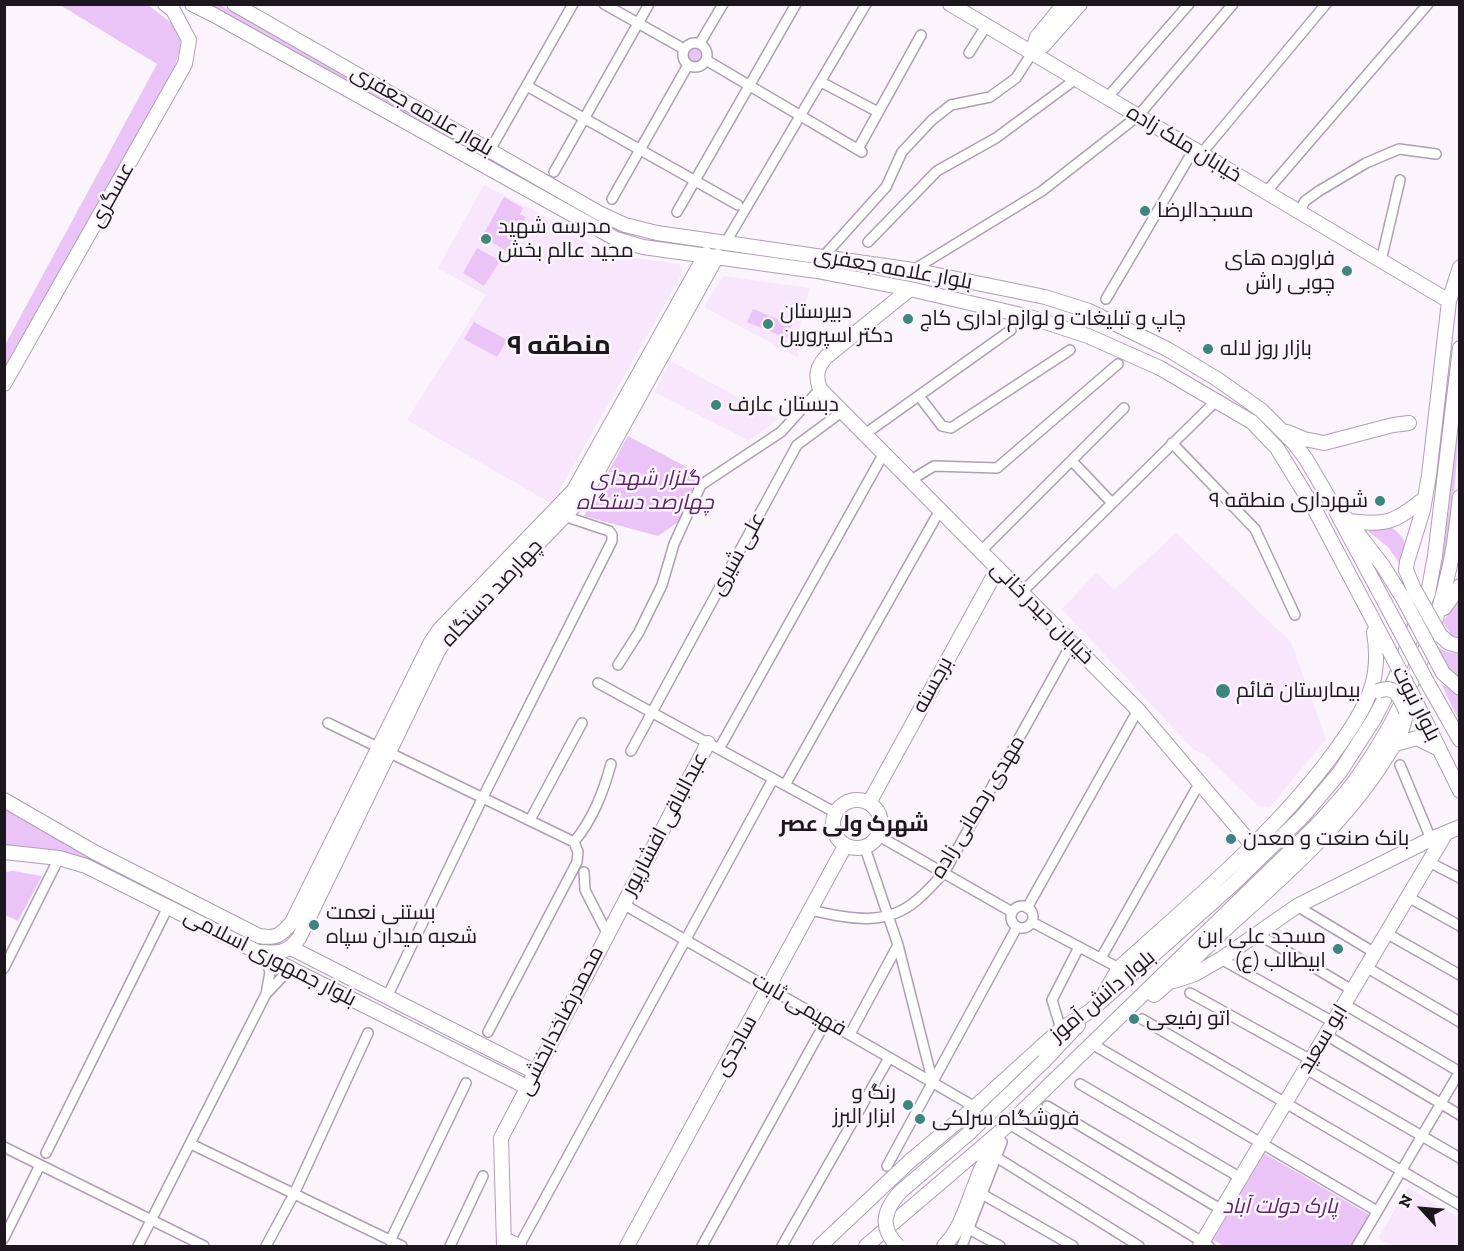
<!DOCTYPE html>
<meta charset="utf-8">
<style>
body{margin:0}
#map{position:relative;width:1464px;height:1251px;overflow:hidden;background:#fbf4fd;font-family:"Zilla Slab",serif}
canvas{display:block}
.frame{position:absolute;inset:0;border:6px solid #1c161d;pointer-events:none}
.north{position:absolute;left:1392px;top:1179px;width:60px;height:60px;-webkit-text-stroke:4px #fbf4fd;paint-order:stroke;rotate:296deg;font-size:16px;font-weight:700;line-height:24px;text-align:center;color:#1c161d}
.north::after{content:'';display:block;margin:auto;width:21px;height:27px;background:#1c161d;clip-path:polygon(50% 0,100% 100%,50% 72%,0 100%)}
</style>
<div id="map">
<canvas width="1464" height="1251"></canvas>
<div class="frame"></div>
<div class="north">N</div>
</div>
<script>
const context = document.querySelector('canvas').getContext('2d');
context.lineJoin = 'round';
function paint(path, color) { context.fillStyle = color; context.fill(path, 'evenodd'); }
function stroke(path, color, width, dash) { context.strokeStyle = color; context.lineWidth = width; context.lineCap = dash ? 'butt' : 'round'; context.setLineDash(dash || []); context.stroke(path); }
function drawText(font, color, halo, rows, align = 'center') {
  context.font = font + ' "Zilla Slab",Cairo,serif'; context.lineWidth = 5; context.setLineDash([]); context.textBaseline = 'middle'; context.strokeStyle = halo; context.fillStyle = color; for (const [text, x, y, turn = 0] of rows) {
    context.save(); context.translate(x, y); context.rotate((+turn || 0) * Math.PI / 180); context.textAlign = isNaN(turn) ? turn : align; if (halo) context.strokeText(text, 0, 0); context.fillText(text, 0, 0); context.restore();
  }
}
const built = new Path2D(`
 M484,185L533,210L608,254L679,264L683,272L552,504L407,420L486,295L438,268Z
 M723,276L810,288L796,342L799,358L704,307Z
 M671,361L778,419L749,441L654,392Z
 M1176,533L1291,642L1326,739L1270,807L1258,806L1204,754L1194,750L1062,609L1097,572L1114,590Z
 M1408,1188L1459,1218V1246H1392L1378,1238Z`);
const green = new Path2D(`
 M60,5H148L178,28L181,46L174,69L5,372V345L157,64Z
 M209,5H220L627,231L626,236Z
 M683 54a11 11 0 1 1 22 0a11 11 0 1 1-22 0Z
 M504,197L523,208L520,214L526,217L507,251L482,237Z
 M477,248L500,261L484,286L463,273Z
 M753,309L792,325L786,338L747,322Z
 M474,322L507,340L497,357L464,339Z
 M1459,384C1459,456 1454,526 1436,596L1432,593L1449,510Z
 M628,436L698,473L681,520L658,536L584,516Z
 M1391,527C1409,540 1406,546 1402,567L1388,547L1368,531Z
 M1459,597V637L1452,636L1443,622Z
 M1437,646L1446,652L1459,654V678L1444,662Z
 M1441,684L1459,693V718H1458Z
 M4,805L263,942L271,950L259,949L88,862L5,849Z
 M13,871L42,876L18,921L5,915V872Z
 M1264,1153L1371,1216L1353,1246H1224L1213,1240Z`);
const street = new Path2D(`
 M604,4L684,49
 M683 55a12 12 0 1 1 24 0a12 12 0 1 1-24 0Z
 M700,43L723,4
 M969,53L986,26
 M706,60L862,152
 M821,82L878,112
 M527,86L738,205
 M1107,98L1189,4
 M858,149L921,35
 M490,150L573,4
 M1201,154L1326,4
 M554,172L649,4
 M1266,192L1428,4
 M612,199L688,65
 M677,212L796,4
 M1299,212L1305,201L1319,191L1366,163L1399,149L1436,154
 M726,242L866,4
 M868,242L937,171L996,138L1076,79
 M823,257L886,187L902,152L932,120L951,105L990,97L1016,78L1032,53
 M1381,261L1400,180
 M913,270L1042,191L1138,116L1233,4
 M1106,299L1194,149
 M919,396L942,426L951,428L1070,350
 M865,434L1011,330
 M1172,443L1255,529L1295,615
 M1072,461L1112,503
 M911,480L934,466L997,468L1118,364
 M981,551L1124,408
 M1022,592L1217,400
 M618,665L639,632L662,585L674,544L701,485L781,432L820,389
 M598,683L836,813
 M328,723L574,842L578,852L577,862L488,1032
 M719,749L884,453
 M631,751L797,445L843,411
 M1400,765L1431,839
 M785,785L940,510
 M530,820L582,723
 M879,836L1012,912
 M574,842C593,819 603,793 611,764
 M865,848L898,945L933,1083
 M1429,862L1460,878
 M584,872L585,890L607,933
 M1408,897L1460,926
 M623,904L975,1107
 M1297,906L1375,953
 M1011 917a11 11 0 1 1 22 0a11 11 0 1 1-22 0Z
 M1027,908L1138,710
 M810,910C847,918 885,928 917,900C927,892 935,882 944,873L1072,643
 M1032,922L1119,968
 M1256,933L1352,990
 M1386,933L1460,975
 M264,954L270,972L266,994L284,975L298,971
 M1101,958L1200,782
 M1221,959L1333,1022
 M1366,967L1460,1022
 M4,968L59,858
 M1190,993L1311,1060
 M387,997L483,797L612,541V535L609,531L561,515
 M1344,1004L1460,1072
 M1142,1019L1460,1205
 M1061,1029L1052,1000L1079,947
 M850,1034L898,945
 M1326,1035L1460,1115
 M1092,1044L1377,1211
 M1306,1069L1460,1158
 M1080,1084L1241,1178
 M1047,1106L1222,1210
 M1008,1127L1009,1124L1209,1246
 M191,1144L402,1246
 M4,1147L204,1246
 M46,1153L168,907
 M996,1157L1139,1246
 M887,1166L1017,927
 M982,1194L1073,1246
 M969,1229L1000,1246
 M4,1238L40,1165
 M390,1241L466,1083
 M138,1246L266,994
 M266,1246L294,1194L368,1033
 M450,1246L483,1176
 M519,1246L773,779
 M702,1246L826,1021
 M782,1246L889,1058
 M962,1246L1002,1142
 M1357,1246L1460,1071`);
const secondary = new Path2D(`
 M192,4L214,15L616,239L643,247L817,271L910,289L1030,317L1088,336L1160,368L1252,422L1277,448L1315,510L1389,650
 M234,4L599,213L625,225L657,233L913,270L1045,297L1089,311L1167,349L1217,379L1261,410L1294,443L1306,459L1330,500L1399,629
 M950,4L1449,301
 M1032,53L1044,45L1080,4
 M1032,53L1037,37L1064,4
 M910,289L826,357C817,367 815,376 820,389L1138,710L1253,846
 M4,384L185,64L189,40L173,10L165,4
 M1287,432L1304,439L1324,443L1393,425L1409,423
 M1347,519L1383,566L1403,598
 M1349,521C1387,526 1395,522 1425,498
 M1414,589L1406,570L1407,562L1423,510L1429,475L1449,301L1460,267
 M1444,608L1460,586
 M1440,635L1449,643L1460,646
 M1443,673L1460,688
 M1427,682L1460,740
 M1416,702L1460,791
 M1395,744L1417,738L1439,749
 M833 824a24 24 0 1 1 48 0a24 24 0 1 1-48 0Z
 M4,800L94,852L259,936C277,939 281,935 292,922L431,642L440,629L574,490L706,254
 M869,803L998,568
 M4,852L59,858L86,866L527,1087
 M291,948L535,1072
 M259,952C278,953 287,954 299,938L438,651L445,640L584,496L717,256
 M1174,981L1195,974L1221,959L1297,906L1431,839L1460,827
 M1105,992L1119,968C1194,900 1273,835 1333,754C1348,733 1364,711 1372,686C1377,669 1377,650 1374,632
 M1154,995C1176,977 1197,956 1218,936C1279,880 1343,827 1387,756C1396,742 1405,728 1406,711
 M1044,1061L1078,1025
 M504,1239L519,1246
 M504,1246L501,1138L708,743
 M627,1246L845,846
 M820,1246L910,1161L975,1107L1061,1029L1089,1012L1232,885L1303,816L1340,772L1374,719L1395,679L1428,593L1435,556L1460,348
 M866,1246L1009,1124L1036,1098L1315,827C1330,811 1345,795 1357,778C1401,717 1435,639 1450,565C1455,543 1457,520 1460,497
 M944,1246C961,1229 967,1204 976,1182C981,1167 989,1153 998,1140
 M1200,1246L1446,833`);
const secondaryBridge = new Path2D(`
 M1414,589L1440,635
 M1403,598L1443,673
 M1399,629L1427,682
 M1389,650L1416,702
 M1378,691C1395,684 1400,697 1406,711
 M898,1246C879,1228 884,1210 900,1192L968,1134L1044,1061`);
const markers = [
 [1145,211,6,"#3d857f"],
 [486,239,6,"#3d857f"],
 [1347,271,6,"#3d857f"],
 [908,319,6,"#3d857f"],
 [768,324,6,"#3d857f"],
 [1208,349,6,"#3d857f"],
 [716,405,6,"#3d857f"],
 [1380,501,6,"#3d857f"],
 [1223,691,8,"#3d857f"],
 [1231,839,6,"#3d857f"],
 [314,925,6,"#3d857f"],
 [1338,949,6,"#3d857f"],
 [1134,1019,6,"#3d857f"],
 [908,1105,6,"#3d857f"],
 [920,1119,6,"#3d857f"]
];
const streetNames = [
 ["بلوار علامه جعفری",422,111,30],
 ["خیابان ملک زاده",1184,144,31],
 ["عسگری",112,195,-61],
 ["بلوار علامه جعفری",893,269,10],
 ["علی شیری",738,554,-61],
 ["چهارصد دستگاه",492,593,-47],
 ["خیابان حیدر خانی",1042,613,45],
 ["برجسته",933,685,-61],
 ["بلوار نبوت",1416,704,63],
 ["مهدی رحمانی زاده",978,807,-59],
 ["عبدالباقی افشارپور",665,824,-62],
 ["بلوار جمهوری اسلامی",270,958,27],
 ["بلوار دانش آموز",1103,996,-40],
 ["فهیمی ثابت",799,1005,30],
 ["محمدرضاخدابخشی",561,1021,-63],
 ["ابو سعید",1323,1039,-59],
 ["ساجدی",736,1046,-61]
];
const poiNames = [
 ["مسجدالرضا",1157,211],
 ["مدرسه شهید",498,227],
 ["مجید عالم بخش",498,251],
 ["فراورده های",1335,259,"right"],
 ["چوبی راش",1335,283,"right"],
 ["دبیرستان",780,312],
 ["دکتر اسپرورین",780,336],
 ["چاپ و تبلیغات و لوازم اداری کاج",920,319],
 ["بازار روز لاله",1220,349],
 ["دبستان عارف",728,405],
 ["شهرداری منطقه ۹",1368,501,"right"],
 ["بیمارستان قائم",1236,691],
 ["بانک صنعت و معدن",1243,839],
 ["بستنی نعمت",326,913],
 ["شعبه میدان سپاه",326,937],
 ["مسجد علی ابن",1326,937,"right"],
 ["ابیطالب (ع)",1326,961,"right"],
 ["اتو رفیعی",1146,1019],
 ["رنگ و",896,1093,"right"],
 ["ابزار البرز",896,1117,"right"],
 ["فروشگاه سرلکی",932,1119]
];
const parkNames = [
 ["گلزار شهدای",645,479],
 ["چهارصد دستگاه",645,503],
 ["پارک دولت آباد",1280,1207]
];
const neighbourhoodNames = [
 ["شهرک ولی عصر",854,825]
];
const districtNames = [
 ["منطقه ۹",559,346]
];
paint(built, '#f7e6fc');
paint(green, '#eac4f7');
stroke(street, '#ae9fb3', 12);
stroke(secondary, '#ae9fb3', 16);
stroke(street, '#fff', 9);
stroke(secondary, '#fff', 14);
stroke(secondaryBridge, '#ae9fb3', 16, []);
stroke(secondaryBridge, '#fff', 14);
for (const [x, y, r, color] of markers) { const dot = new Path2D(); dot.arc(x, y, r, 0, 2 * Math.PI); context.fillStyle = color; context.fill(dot); stroke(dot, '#fbf4fd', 2); }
drawText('21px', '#1c161d', '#fbf4fd', streetNames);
drawText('21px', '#1c161d', '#fbf4fd', poiNames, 'left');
drawText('italic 21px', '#5a236a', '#fbf4fd', parkNames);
drawText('bold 22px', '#1c161d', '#fbf4fd', neighbourhoodNames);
drawText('bold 27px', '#1c161d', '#fbf4fd', districtNames);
</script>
